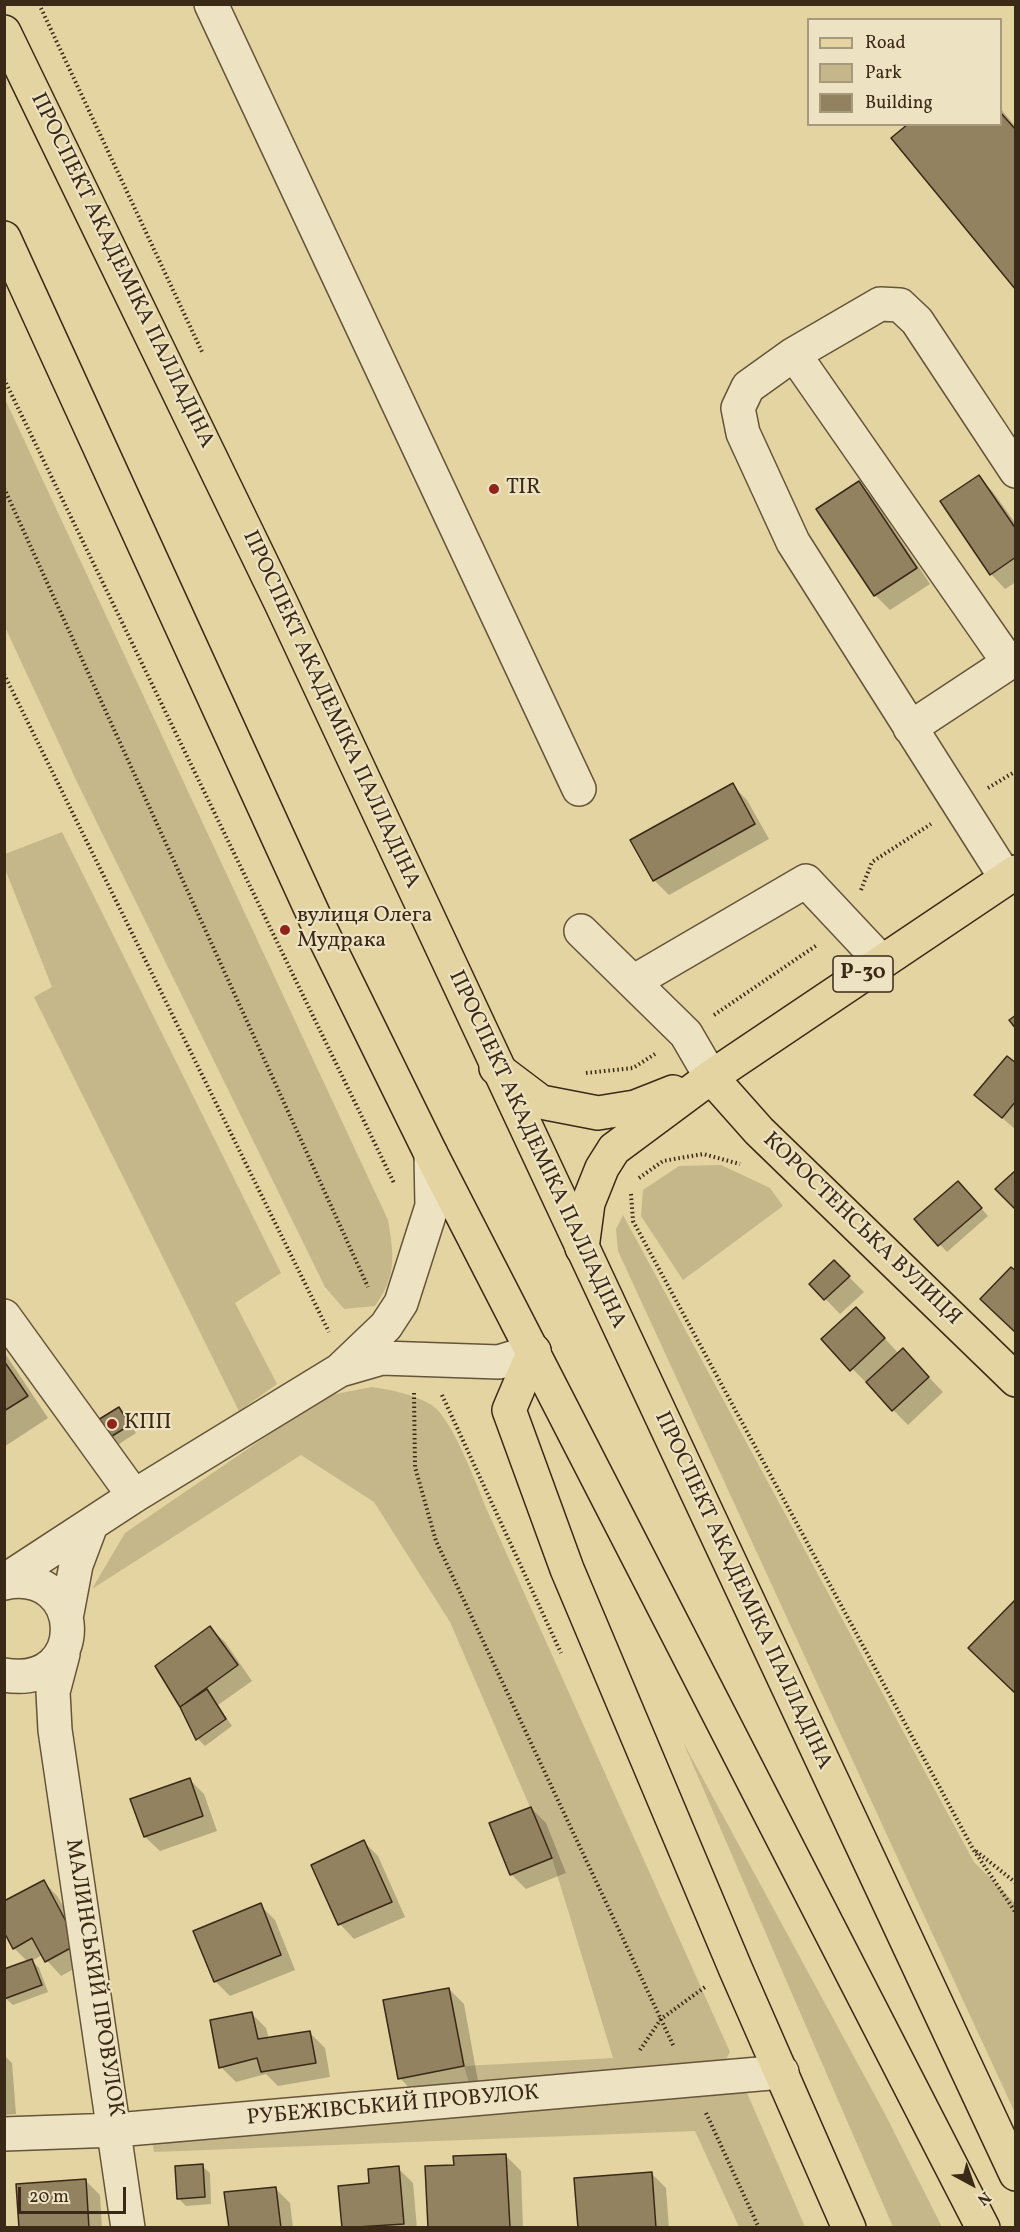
<!DOCTYPE html>
<meta charset="utf-8">
<style>
body{margin:0}
#map{position:relative;width:1020px;height:2232px;overflow:hidden;background:#e3d4a1;font-family:Vollkorn,serif}
canvas{display:block}
.frame{position:absolute;inset:0;border:6px solid #3b2918;pointer-events:none}
.legend{position:absolute;left:807px;top:18px;width:195px;height:108px;box-sizing:border-box;background:#ede3c2;border:2px solid #a6997e;margin:0;padding:8px 10px;list-style:none;font-size:18px;color:#3b2918}
.legend li{display:flex;align-items:center;gap:12px;height:30px}
.legend b{width:30px;border:2px solid #a6997e}
.north{position:absolute;left:942px;top:2154px;width:60px;height:60px;-webkit-text-stroke:4px #ede3c2;paint-order:stroke;rotate:140deg;font-size:16px;font-weight:700;line-height:24px;text-align:center;color:#3b2918}
.north::after{content:'';display:block;margin:auto;width:21px;height:27px;background:#3b2918;clip-path:polygon(50% 0,100% 100%,50% 72%,0 100%)}
.scale{position:absolute;left:18px;top:2187px;width:108px;height:27px;box-sizing:border-box;border:3px solid #3b2918;border-top:0;padding-left:8px;font-size:18px;line-height:21px;white-space:nowrap;color:#3b2918;-webkit-text-stroke:4px #ede3c2;paint-order:stroke}
</style>
<div id="map">
<canvas width="1020" height="2232"></canvas>
<div class="frame"></div>
<ul class="legend">
<li><b style="height:8px;background:#e3d4a1"></b>Road</li>
<li><b style="height:16px;background:#c6b78a"></b>Park</li>
<li><b style="height:16px;background:#92825f"></b>Building</li>
</ul>
<div class="north">N</div>
<div class="scale">20 m</div>
</div>
<script>
const context = document.querySelector('canvas').getContext('2d');
context.lineJoin = 'round';
function paint(path, color) { context.fillStyle = color; context.fill(path, 'evenodd'); }
function stroke(path, color, width, dash) { context.strokeStyle = color; context.lineWidth = width; context.lineCap = dash ? 'butt' : 'round'; context.setLineDash(dash || []); context.stroke(path); }
function drawText(font, color, halo, rows, align = 'center') {
  context.font = font + ' Vollkorn,serif'; context.lineWidth = 4.5; context.setLineDash([]); context.textBaseline = 'middle'; context.strokeStyle = halo; context.fillStyle = color; for (const [text, x, y, turn = 0] of rows) {
    context.save(); context.translate(x, y); context.rotate((+turn || 0) * Math.PI / 180); context.textAlign = isNaN(turn) ? turn : align; if (halo) context.strokeText(text, 0, 0); context.fillText(text, 0, 0); context.restore();
  }
}
const green = new Path2D(`
 M4,397L388,1220C394,1257 397,1275 375,1306L344,1309L325,1287L77,782L5,627Z
 M62,832L281,1273L235,1303L277,1384L239,1411L34,997L52,987L5,869V854Z
 M721,1165L770,1188L783,1206L683,1280L641,1216L643,1190L679,1166Z
 M623,1215L974,1862L1015,1903V2113L618,1251L616,1229Z
 M372,1387C392,1390 412,1394 430,1404C452,1416 477,1486 487,1510L730,2052L722,2066L470,2087L464,2066L613,2058L552,1858L450,1622L374,1502L301,1455L92,1589L125,1533L325,1396Z
 M683,1742L884,2112L942,2227H893Z
 M745,2088L805,2227H739L695,2131L154,2152L152,2142Z`);
const shadow = new Path2D(`
 M1000,108L1016,127V288L1000,124Z
 M979,477L993,492L1016,524V582L1005,589L991,574Z
 M859,483L873,498L930,584L890,610L876,596L818,509Z
 M732,785L747,800L769,839L669,895L654,880Z
 M1016,1065V1130L976,1095Z
 M965,1190L988,1216L947,1252L916,1219Z
 M834,1262L864,1292L840,1314L811,1284Z
 M871,1323L899,1354L917,1365L943,1392L908,1425L823,1339Z
 M4,1352L48,1418L4,1447Z
 M119,1409L136,1433L113,1448L105,1441Z
 M210,1628L225,1642L252,1681L218,1705L232,1726L205,1746L198,1739L157,1667Z
 M189,1779L204,1794L217,1831L160,1851L145,1837Z
 M531,1808L546,1823L566,1873L526,1889L511,1874Z
 M364,1842L378,1856L405,1917L354,1939L340,1924Z
 M44,1882L58,1897L92,1959L61,1976L42,1955L32,1961L39,1968L48,1992L13,2005L5,1998L28,1962L14,1948Z
 M260,1905L275,1920L295,1970L230,1996L215,1981Z
 M449,1989L464,2004L478,2081L414,2093L400,2078Z
 M251,2013L266,2028L269,2039L310,2033L325,2048L330,2077L278,2086L266,2074L236,2082L221,2067Z
 M4,2055L12,2063L16,2114L4,2115Z
 M506,2156L521,2171L523,2228H429L455,2167Z
 M202,2166L210,2173L211,2204L186,2206L179,2199Z
 M398,2168L413,2183L417,2228H344Z
 M651,2173L666,2188L669,2228H579Z
 M85,2180L100,2195L102,2228H20Z
 M275,2188L290,2203L293,2228H230Z`);
const building = new Path2D(`
 M1000,112L1016,130V290L891,138L908,124H1000Z
 M979,475L1016,529V557L990,575L940,501Z
 M859,481L917,568L874,596L816,509Z
 M733,783L755,824L653,881L630,840Z
 M1016,1015V1029L1009,1020Z
 M1007,1056L1016,1063V1101L1002,1118L974,1095Z
 M1016,1170V1210L995,1189Z
 M958,1181L982,1208L938,1246L914,1219Z
 M834,1260L850,1276L824,1300L809,1284Z
 M1011,1267L1016,1271V1333L980,1299Z
 M856,1307L885,1338L850,1371L821,1339Z
 M903,1348L929,1377L892,1411L866,1382Z
 M4,1361L28,1396L4,1411Z
 M119,1407L130,1425L104,1441L93,1423Z
 M1016,1599V1694L968,1648Z
 M210,1626L238,1665L180,1707L155,1666Z
 M207,1689L226,1719L196,1740L180,1707Z
 M190,1778L203,1816L144,1837L130,1799Z
 M531,1807L552,1858L510,1875L489,1823Z
 M364,1840L392,1902L338,1925L311,1865Z
 M44,1880L78,1944L45,1962L32,1938L13,1949L4,1932V1901Z
 M261,1903L281,1955L214,1982L193,1931Z
 M32,1959L42,1985L4,1999V1969Z
 M449,1988L464,2066L398,2079L383,2000Z
 M252,2012L258,2039L310,2031L316,2063L261,2072L257,2058L219,2068L210,2020Z
 M506,2154L510,2227L428,2228L425,2166L454,2165L453,2156Z
 M203,2164L205,2197L177,2199L175,2166Z
 M399,2166L404,2224L342,2228L338,2186L369,2183L368,2169Z
 M652,2172L656,2228H578L574,2178Z
 M86,2179L89,2228H19L16,2184Z
 M276,2187L281,2228H229L224,2192Z`);
const path = new Path2D(`
 M39,4L203,354
 M4,379L394,1183
 M4,488L368,1287
 M4,674L329,1332
 M988,788L1016,771
 M861,890L872,862L931,824
 M714,1015L817,945
 M586,1073L633,1068L655,1054
 M639,1178L663,1161L703,1154L740,1164
 M631,1194L633,1221L973,1849L1016,1913
 M414,1393L415,1467L436,1541L674,2047
 M442,1395L561,1653
 M976,1851L1016,1883
 M640,2050L661,2019L705,1987
 M706,2113L759,2228`);
const minor = new Path2D(`
 M211,4L579,789
 M794,354L1009,663
 M910,728L1016,658
 M1006,878L793,542L743,433L738,408L748,387L794,354L880,304L900,305L917,321L1016,471
 M581,931L686,1034L711,1077
 M633,982L806,881L882,962
 M4,1316L134,1496
 M344,1369L382,1358L499,1362L534,1351
 M4,1581L134,1496L340,1370L386,1326L401,1303L432,1206L431,1154
 M4,1583C86,1566 91,1690 4,1675
 M67,1613L76,1565L91,1525
 M63,1654L53,1692L55,1730L128,2228
 M4,2134L116,2130L782,2072`);
const major = new Path2D(`
 M496,1068L541,1102L598,1113L635,1107L673,1092
 M711,1077L759,1131L1016,1380
 M582,1248L588,1203L602,1168L614,1149L711,1077L1016,872
 M534,1351L509,1410L567,1569L736,1970L849,2228`);
const highway = new Path2D(`
 M4,32L281,603L1016,2174
 M4,238L315,918L431,1154L983,2228`);
const markers = [
 [494,489,6,"#8f2418"],
 [285,930,6,"#8f2418"],
 [112,1424,6,"#8f2418"]
];
const shields = [
 [863,974,60]
];
const shieldNames = [
 ["Р-30",863,974]
];
const streetNames = [
 ["ПРОСПЕКТ АКАДЕМІКА ПАЛЛАДІНА",121,271,64],
 ["ПРОСПЕКТ АКАДЕМІКА ПАЛЛАДІНА",330,710,65],
 ["ПРОСПЕКТ АКАДЕМІКА ПАЛЛАДІНА",536,1150,65],
 ["КОРОСТЕНСЬКА ВУЛИЦЯ",861,1230,44],
 ["ПРОСПЕКТ АКАДЕМІКА ПАЛЛАДІНА",742,1591,65],
 ["МАЛИНСЬКИЙ ПРОВУЛОК",93,1978,81],
 ["РУБЕЖІВСЬКИЙ ПРОВУЛОК",393,2107,-5]
];
const poiNames = [
 ["TIR",506,489],
 ["вулиця Олега",297,917],
 ["Мудрака",297,942],
 ["КПП",124,1424]
];
paint(green, '#c6b78a');
paint(shadow, '#0003');
paint(building, '#92825f');
stroke(building, '#3b2918', 1.5);
stroke(minor, '#65543a', 36);
stroke(major, '#3b2918', 36);
stroke(highway, '#3b2918', 36);
stroke(path, '#3b2918', 4, [1.5, 3]);
stroke(minor, '#ede3c2', 33);
stroke(major, '#e3d4a1', 33);
stroke(highway, '#e3d4a1', 33);
for (const [x, y, r, color] of markers) { const dot = new Path2D(); dot.arc(x, y, r, 0, 2 * Math.PI); context.fillStyle = color; context.fill(dot); stroke(dot, '#ede3c2', 2); }
for (const [x, y, w] of shields) { const box = new Path2D(); box.roundRect(x - w / 2, y - 18, w, 36, 4.5); context.fillStyle = '#ede3c2'; context.fill(box); stroke(box, '#3b2918', 1.5); }
drawText('bold 21px', '#3b2918', null, shieldNames);
drawText('22px', '#3b2918', '#ede3c2', streetNames);
drawText('22px', '#3b2918', '#ede3c2', poiNames, 'left');
</script>
